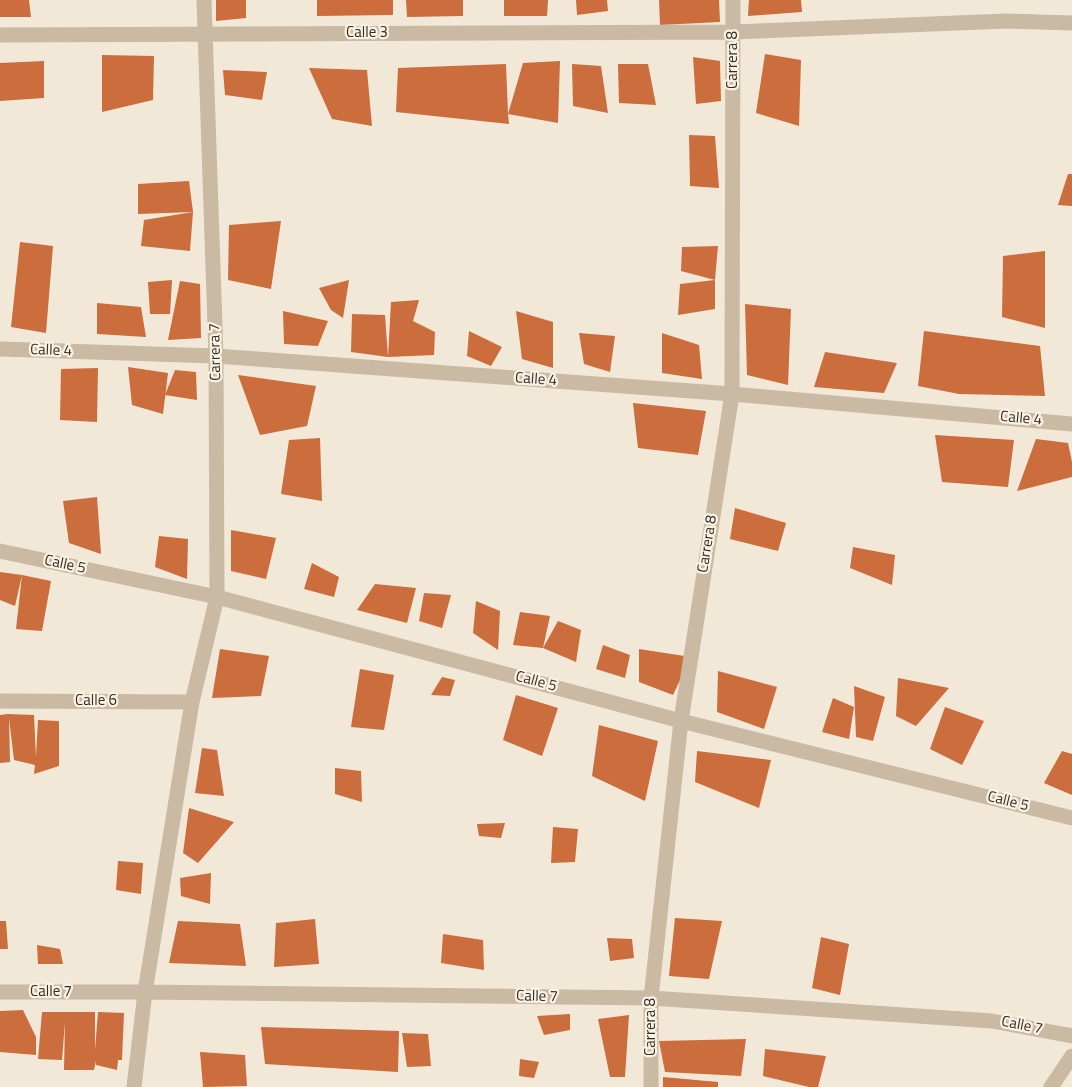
<!DOCTYPE html>
<style>
body{margin:0}
canvas{display:block;background:#f2e8d7}
</style>
<canvas width="1072" height="1087"></canvas>
<script>
const context = document.querySelector('canvas').getContext('2d');
context.lineJoin = 'round';
function paint(path, color) { context.fillStyle = color; context.fill(path, 'evenodd'); }
function stroke(path, color, width, dash) { context.strokeStyle = color; context.lineWidth = width; context.lineCap = dash ? 'butt' : 'round'; context.setLineDash(dash || []); context.stroke(path); }
function drawText(font, color, halo, rows, align = 'center') {
  context.font = font + ' "Titillium Web",sans-serif'; context.lineWidth = 4.5; context.setLineDash([]); context.textBaseline = 'middle'; context.strokeStyle = halo; context.fillStyle = color; for (const [text, x, y, turn = 0] of rows) {
    context.save(); context.translate(x, y); context.rotate((+turn || 0) * Math.PI / 180); context.textAlign = isNaN(turn) ? turn : align; if (halo) context.strokeText(text, 0, 0); context.fillText(text, 0, 0); context.restore();
  }
}
const building = new Path2D(`
 M0,0H29L31,17H0Z
 M216,0H246V18L216,21Z
 M317,0H393V15L317,16Z
 M406,0H463V16L407,17Z
 M504,0H548L547,16H504Z
 M576,0H607L608,11L577,15Z
 M659,0H719L720,22L660,25Z
 M749,0H801L802,12L748,16Z
 M765,54L801,60L799,126L756,113Z
 M102,55L154,56L153,100L102,112Z
 M693,57L720,61L721,101L696,104Z
 M44,61V98L0,101V63Z
 M560,61L558,123L508,114L509,124L396,112L398,68L506,64L508,114L523,63Z
 M572,64L601,66L608,113L573,106Z
 M618,64H648L656,105L619,103Z
 M309,68L367,70L372,126L332,119Z
 M223,70L267,72L262,100L225,95Z
 M689,135L715,136L719,188L690,186Z
 M1068,174H1072V206L1058,205Z
 M189,181L193,212L190,251L141,246L144,220L193,212L138,214V184Z
 M281,221L271,289L228,280L229,225Z
 M20,242L53,246L46,333L11,327Z
 M718,246L715,280L681,271L682,247Z
 M1045,251V328L1002,317L1003,256Z
 M172,280L170,314H150L148,282Z
 M349,280L343,318L331,310L319,288Z
 M715,280V309L678,315L680,284Z
 M180,281L200,284L201,338L168,340Z
 M419,300L413,321L435,332L434,355L388,357L391,302Z
 M97,303L141,307L146,337L97,334Z
 M745,304L791,309L788,385L747,375Z
 M283,311L328,321L318,346L284,344Z
 M516,311L553,322V368L522,359Z
 M352,314L385,315L388,357L351,352Z
 M469,331L502,347L491,366L467,356Z
 M924,331L1040,346L1045,396L959,394L918,386Z
 M579,333L615,336L610,372L584,364Z
 M662,333L699,345L702,379L662,373Z
 M825,352L897,363L884,393L814,387Z
 M128,367L168,373L163,414L132,405Z
 M98,368L97,422L60,420L61,369Z
 M175,370L196,372L197,400L165,395Z
 M238,375L316,386L307,426L260,435Z
 M633,403L706,411L698,455L638,448Z
 M935,435L1014,440L1008,487L942,482Z
 M320,438L322,501L281,494L289,440Z
 M1036,439L1068,443L1072,462V477L1017,491Z
 M97,497L101,554L69,543L63,501Z
 M735,508L786,523L778,551L730,539Z
 M231,530L276,538L266,579L231,571Z
 M159,536L188,539L187,579L155,567Z
 M853,547L895,555L892,585L850,568Z
 M312,563L339,577L334,597L304,589Z
 M0,572L22,575L15,606L0,600Z
 M22,575L51,581L42,631L16,629Z
 M375,584L416,588L407,623L357,610Z
 M424,593L451,595L442,628L419,621Z
 M476,601L500,611L498,650L473,633Z
 M520,612L550,616L543,648L513,645Z
 M558,621L581,630L576,662L543,648Z
 M603,645L630,655L625,678L596,669Z
 M220,649L269,656L261,696L212,698Z
 M639,649L691,657L673,695L639,682Z
 M360,669L394,675L384,730L351,727Z
 M718,671L777,687L764,729L717,712Z
 M442,677L455,680L450,696L431,695Z
 M898,678L949,688L916,726L896,716Z
 M854,686L885,697L873,741L856,737Z
 M516,695L558,708L542,756L503,740Z
 M833,698L854,707L849,739L822,732Z
 M945,707L984,721L962,765L930,749Z
 M8,714L34,715L36,757L38,720L59,721V766L34,774L35,765L14,760L9,718L10,762L0,763V715Z
 M599,725L658,741L645,801L592,776Z
 M202,748L217,750L224,796L195,793Z
 M697,751L771,760L759,808L695,782Z
 M1062,751L1072,754V795L1044,783Z
 M335,768L361,771L362,802L335,794Z
 M189,808L234,822L198,863L183,853Z
 M505,823L501,838L479,836L477,824Z
 M553,827L578,829L575,862L551,863Z
 M118,861L143,863L141,894L116,890Z
 M211,873L210,904L181,896L180,878Z
 M675,918L722,921L709,979L669,976Z
 M315,919L319,964L274,967L276,923Z
 M0,921H6L8,949H0Z
 M178,921L240,924L246,966L169,963Z
 M443,934L483,940L484,970L441,963Z
 M821,937L849,944L840,995L812,988Z
 M607,938L632,939L634,958L610,961Z
 M37,945L60,949L63,964H38Z
 M23,1010L36,1037V1055L0,1052V1011Z
 M42,1012H95V1050L98,1012L124,1013L122,1060H118L117,1070L96,1065V1061L94,1070H64L65,1022L62,1060L38,1059Z
 M570,1014V1030L544,1035L537,1016Z
 M629,1015L625,1077H610L598,1019Z
 M261,1027L399,1031L398,1072L265,1064Z
 M402,1033L428,1034L431,1066L407,1067Z
 M746,1039L741,1076L665,1072L659,1041Z
 M765,1049L826,1056L818,1087H809L763,1076Z
 M200,1052L245,1055L247,1086L203,1087Z
 M520,1059L539,1062L534,1078L519,1076Z
 M663,1077L718,1082V1087H663Z`);
const minor = new Path2D(`
 M0,35L733,32L1006,21L1072,23
 M0,349L216,356L732,394L1072,424
 M0,551L217,597L681,721L1072,818
 M0,701L192,702
 M0,992H145L651,998L992,1021L1072,1036
 M134,1087L145,992L192,702L217,597L216,356L204,0
 M651,1087V998L681,721L732,394L733,0`);
const tertiary = new Path2D(`
 M1051,1087L1072,1056`);
const streetNames = [
 ["Calle 3",367,33],
 ["Carrera 8",733,60,-90],
 ["Calle 4",51,351,2],
 ["Carrera 7",216,352,-91],
 ["Calle 4",536,380,4],
 ["Calle 4",1021,419,5],
 ["Carrera 8",708,544,-81],
 ["Calle 5",65,565,12],
 ["Calle 5",536,682,15],
 ["Calle 6",96,701],
 ["Calle 5",1008,802,14],
 ["Calle 7",51,992],
 ["Calle 7",537,997,1],
 ["Calle 7",1022,1026,11],
 ["Carrera 8",651,1027,-90]
];
paint(building, '#cb6d3c');
stroke(minor, '#cab9a3', 15);
stroke(tertiary, '#cab9a3', 15);
drawText('15px', '#352c25', '#faf2e3', streetNames);
</script>
